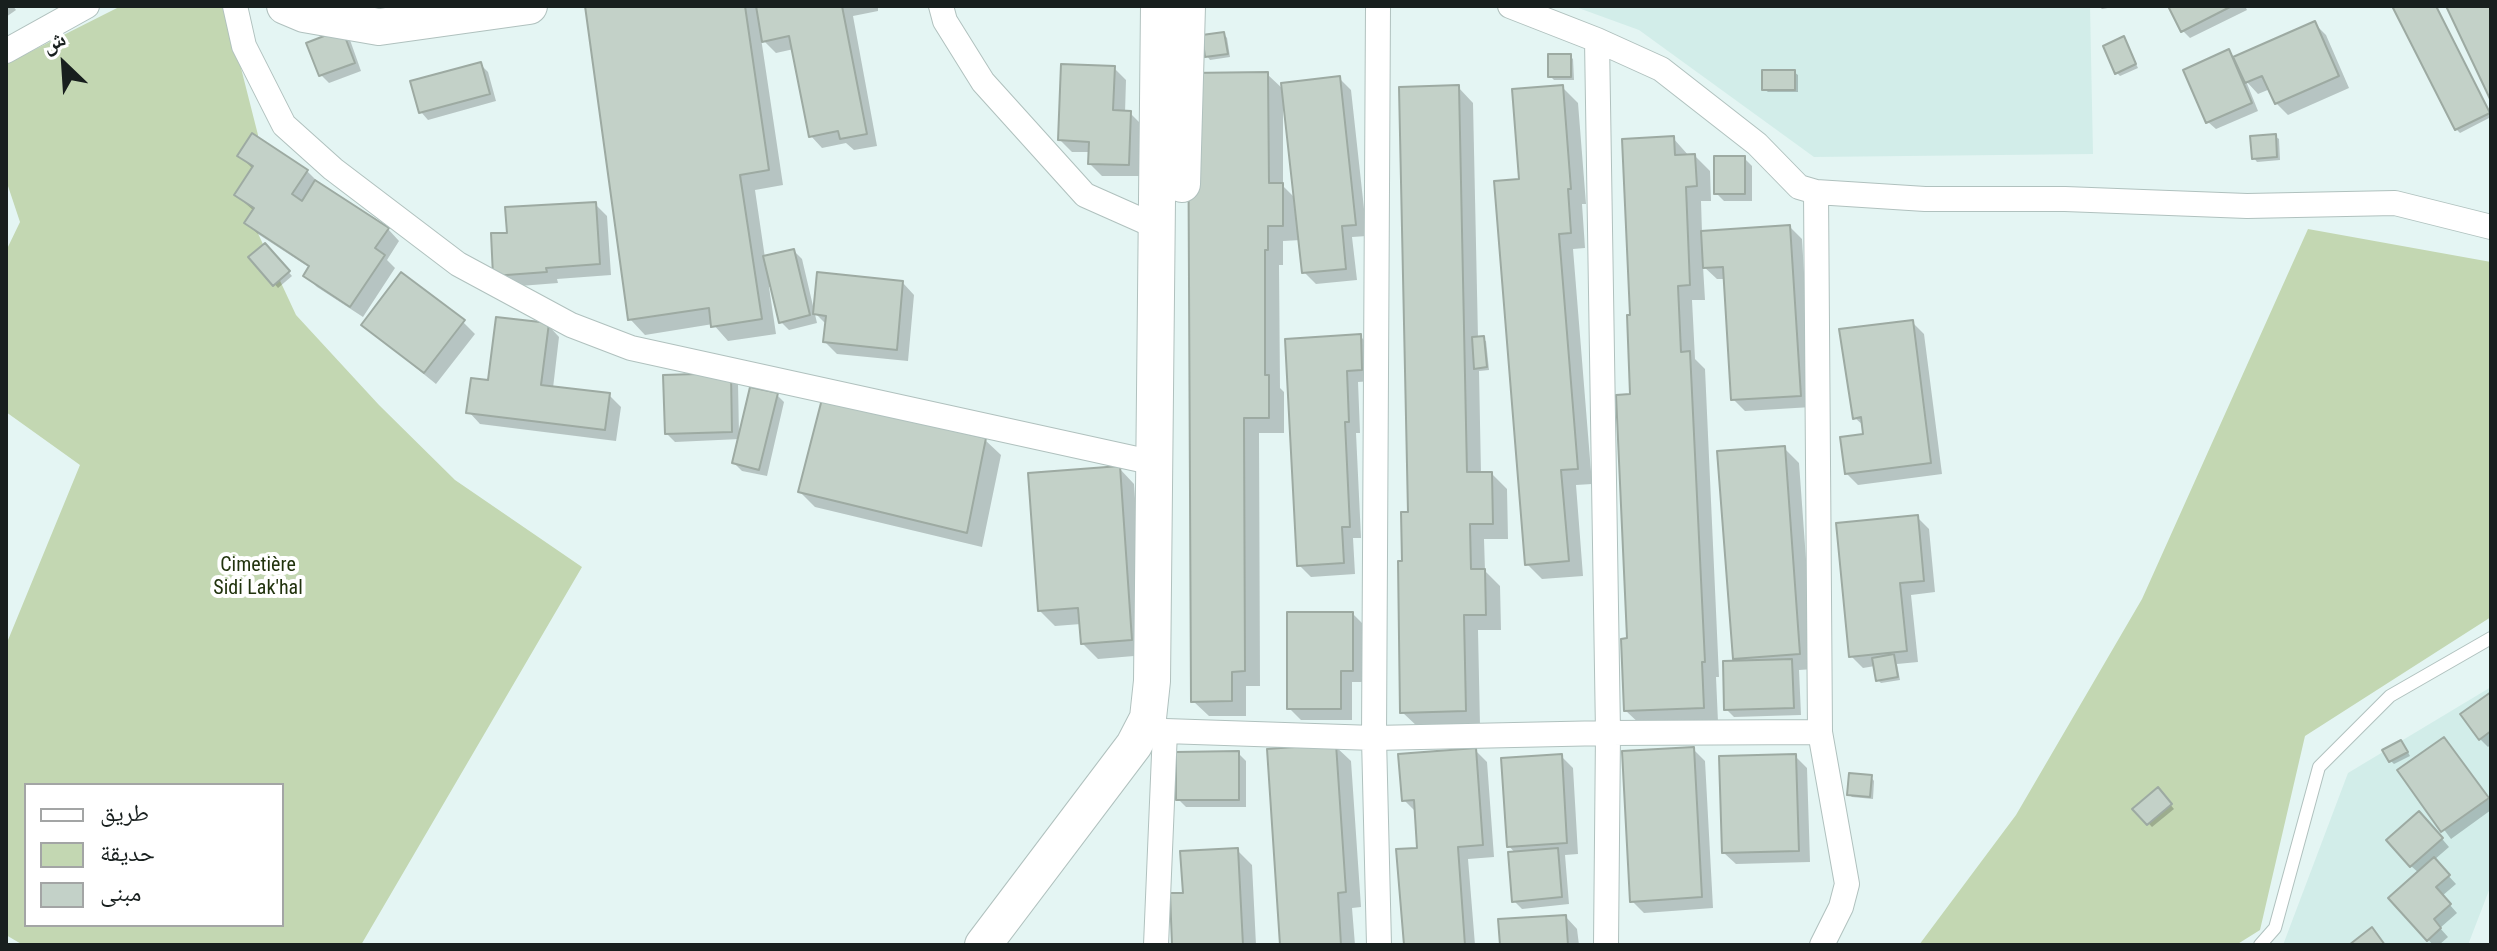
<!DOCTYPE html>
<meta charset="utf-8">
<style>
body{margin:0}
#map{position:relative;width:2497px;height:951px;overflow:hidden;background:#e4f5f3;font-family:"Roboto Condensed","Noto Naskh Arabic",sans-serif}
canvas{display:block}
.frame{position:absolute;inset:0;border:8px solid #181f1e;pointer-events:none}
.legend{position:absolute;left:24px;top:783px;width:260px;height:144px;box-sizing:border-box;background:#fff;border:2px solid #a3a5a5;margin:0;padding:10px 14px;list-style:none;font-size:24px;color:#181f1e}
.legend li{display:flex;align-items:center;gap:16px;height:40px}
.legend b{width:40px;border:2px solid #a3a5a5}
.north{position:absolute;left:24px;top:24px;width:80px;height:80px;-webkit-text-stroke:6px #fff;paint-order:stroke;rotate:335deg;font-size:22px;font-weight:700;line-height:32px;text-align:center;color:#181f1e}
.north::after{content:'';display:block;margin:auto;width:28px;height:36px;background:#181f1e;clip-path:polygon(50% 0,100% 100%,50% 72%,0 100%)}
</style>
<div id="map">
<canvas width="2497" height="951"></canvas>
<div class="frame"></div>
<ul class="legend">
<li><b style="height:10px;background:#fff"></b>طريق</li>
<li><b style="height:22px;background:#c3d7b2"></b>حديقة</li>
<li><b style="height:22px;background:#c3d1c8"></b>مبنى</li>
</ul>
<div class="north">ش</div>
</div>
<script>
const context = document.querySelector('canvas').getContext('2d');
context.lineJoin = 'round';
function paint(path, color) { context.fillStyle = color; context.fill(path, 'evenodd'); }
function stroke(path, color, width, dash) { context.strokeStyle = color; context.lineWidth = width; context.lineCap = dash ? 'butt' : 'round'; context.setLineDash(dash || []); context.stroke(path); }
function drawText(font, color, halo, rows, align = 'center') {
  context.font = font + ' "Roboto Condensed",sans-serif'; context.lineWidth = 8; context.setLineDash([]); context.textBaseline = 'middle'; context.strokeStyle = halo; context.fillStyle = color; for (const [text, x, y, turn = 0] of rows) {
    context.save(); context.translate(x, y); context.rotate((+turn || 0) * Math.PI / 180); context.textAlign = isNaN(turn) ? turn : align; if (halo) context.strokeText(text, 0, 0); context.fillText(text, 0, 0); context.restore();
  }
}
const built = new Path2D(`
 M1573,6H2090L2093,154L1814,157L1639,30Z
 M2491,687V885L2468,945H2283L2348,773Z`);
const green = new Path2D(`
 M121,6H223L226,9L258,135L255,227L296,315L379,405L455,480L582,567L361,945H23L6,935V645L80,465L6,412V251L20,222L6,180V64ZM26,785H282V925H26Z
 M2308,229L2491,262V617L2305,736L2260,930L2236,945H1919L2016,815L2142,599Z`);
const shadow = new Path2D(`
 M6,6H13L16,10L6,17Z
 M601,6H878V11L853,16L877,146L854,150L846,143L822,148L811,136L794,49L776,53L761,38L783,185L755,190L765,258L794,251L802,259L817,323L789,330L781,322L772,287H769L776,334L728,341L713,324L645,335L630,319Z
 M2099,6H2119L2102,9Z
 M2170,6H2245L2247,10L2190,38L2182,30Z
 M2394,6H2436L2491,117L2460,133L2456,129Z
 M2314,23L2326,35L2349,88L2288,115L2276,103L2270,89L2258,94L2246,81L2258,111L2216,129L2208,122L2228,52L2235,58Z
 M342,32L350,40L361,71L329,83L321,75Z
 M1224,34L1227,38L1230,57L1210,60L1207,56Z
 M2124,39L2138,68L2120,76L2116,72Z
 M1570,56L1573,59L1574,80H1554L1550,76Z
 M480,64L488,72L496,101L428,120L421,112Z
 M1114,68L1126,80L1125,113H1130L1142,125L1140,176H1102L1090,164V152H1072L1060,140Z
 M1794,72L1798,75V92H1768L1764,89Z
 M1267,74L1284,90L1339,78L1351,90L1367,236L1352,237L1357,280L1316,284L1304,272L1301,240L1283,241V265H1279L1280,388L1284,392V433H1259L1260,686H1246V716H1209L1193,701ZM1283,104H1286L1296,199L1283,186Z
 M1458,87L1473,103L1478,338L1486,341L1489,370L1479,371L1481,474H1492L1507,489L1508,539H1484L1485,571L1500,586L1501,630H1478L1480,726L1418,727L1402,712L1404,563Z
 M1562,87L1578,103L1586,204H1582L1585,248L1573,249L1592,484L1576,485L1583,576L1542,579L1527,564L1522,181Z
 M2275,136L2279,139L2280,160L2257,162L2254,158Z
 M1673,138L1689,156H1695L1710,171L1711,201H1701L1702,233L1790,227L1802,239L1812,407L1745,411L1733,399L1725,279H1717L1703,266L1705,300H1692L1695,359L1705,369L1719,677H1716L1718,722L1642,726L1626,711L1630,640L1632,316Z
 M239,155L307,171L319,183L388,229L399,241L387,260L395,268L363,317L317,287L305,275L310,268L258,234L246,223L254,211L236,195L253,169Z
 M1744,158L1752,166V201H1724L1716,193Z
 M595,204L607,216L611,275L557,279L558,283L507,287L495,275L509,235Z
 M265,245L292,276L278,288L251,257Z
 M903,283L914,295L908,361L837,354L825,342L827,325L815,313Z
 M463,322L475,334L436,384L363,325Z
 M1912,322L1924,334L1942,474L1858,485L1846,473L1865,436L1864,426L1855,418Z
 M548,325L559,337L553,388L609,395L621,407L616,441L480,424L469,412L490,382Z
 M1360,336L1372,348L1373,381L1358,382L1360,433H1356L1361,538H1353L1355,574L1311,577L1299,565L1287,341Z
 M730,375L738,383L739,435L777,395L784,402L767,476L742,471L734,463L740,439L675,442L667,434Z
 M985,440L1001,455L982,547L815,507L800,492Z
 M1784,448L1799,463L1814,669L1799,670L1801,715L1734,717L1726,709L1739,662L1735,658Z
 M1119,468L1134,484L1146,655L1098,659L1082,643L1081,624L1055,626L1040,611Z
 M1917,517L1929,529L1935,592L1911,595L1918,662L1897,664L1900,680L1881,683L1878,680L1875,666L1863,668L1851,656Z
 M1353,614L1365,626L1364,682H1352V720H1301L1289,708Z
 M2491,695V744L2488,747L2480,739Z
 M2444,739L2491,802V810L2451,839L2400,770Z
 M2404,745L2410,756L2394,764L2391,761Z
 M1335,746L1351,761L1361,907L1352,908L1355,945H1282Z
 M1693,749L1705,761L1713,908L1644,913L1632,901Z
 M1475,750L1487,762L1494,857L1468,859L1475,945H1406L1419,850L1417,813L1404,800Z
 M1238,753L1246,761V807H1186L1178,799Z
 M1561,756L1573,768L1578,854L1565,855L1569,904L1522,909L1514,901L1516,854L1509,846Z
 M1795,756L1807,768L1810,862L1736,864L1724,853Z
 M1871,777L1874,781L1873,799L1852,797L1849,794Z
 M2158,790L2174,809L2152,827L2135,809Z
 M2427,821L2449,847L2434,860L2456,884L2442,896L2457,913L2440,928L2448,937L2439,945H2433L2391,898L2419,873L2411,866Z
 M1237,850L1252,865L1256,945H1174L1185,894Z
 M1566,917L1577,929L1579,945H1502Z`);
const building = new Path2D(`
 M585,6H745L769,170L740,175L762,319L711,327L709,308L628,320Z
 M756,6H842L867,134L840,139L838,131L809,137L789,36L762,42Z
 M2168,6H2232L2181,32Z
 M2392,6H2436L2490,113L2455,130Z
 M2446,6H2491V101Z
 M2315,21L2339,76L2275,104L2262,76L2245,83L2233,57Z
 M342,29L355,63L319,76L306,43Z
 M1224,32L1228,54L1205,57L1202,35Z
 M2124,36L2136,64L2115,74L2103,46Z
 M2229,49L2252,103L2206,123L2183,70Z
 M1548,54H1571V77H1548Z
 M481,62L490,94L419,113L410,81Z
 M1061,64L1115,66L1113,110L1131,111L1129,165L1088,164L1089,142L1058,140Z
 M1762,70H1795V90H1762Z
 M1268,72L1269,183H1283V226H1268V250H1265V375H1269V418H1244L1245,671L1232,672V701L1191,702L1188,73Z
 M1340,76L1356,225L1342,226L1346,269L1302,273L1281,83Z
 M1459,85L1467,472H1492L1493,524H1470L1471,569H1485L1486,615H1464L1466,711L1400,713L1398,561H1402L1401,512H1408L1399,87Z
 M1563,85L1571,189H1568L1571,233L1559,234L1578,469L1561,470L1569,561L1525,565L1494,181L1519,179L1512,89Z
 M252,133L308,170L292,194L302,201L315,180L389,228L375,248L385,255L350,307L303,276L309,266L244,223L254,208L234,195L253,166L237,156Z
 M2276,134L2277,157L2252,159L2250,136Z
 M1674,136L1675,155L1695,154L1697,186L1686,187L1690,285L1678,286L1681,352L1690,351L1705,662H1702L1704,708L1624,711L1621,639L1627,638L1616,395L1630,394L1627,315H1630L1622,139Z
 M1714,156H1745V194H1714Z
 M596,202L600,264L546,268L547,272L493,276L491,233H507L505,207Z
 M1790,225L1801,396L1731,400L1723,267L1703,268L1701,231Z
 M265,243L290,271L273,286L248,257Z
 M794,249L810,315L779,323L763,256Z
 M401,272L465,320L424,373L361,325Z
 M817,272L903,281L897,350L823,342L826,316L813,314Z
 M496,317L549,323L541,385L610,393L605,430L466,413L471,378L488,380Z
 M1913,320L1931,463L1845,474L1840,437L1863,434L1861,417L1853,419L1839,329Z
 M1361,334L1362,370L1347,371L1349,422H1345L1350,527H1342L1344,563L1297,566L1285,339Z
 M1484,336L1487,367L1474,369L1472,337Z
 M731,373L732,432L665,434L663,375Z
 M750,387L778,393L759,470L732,463Z
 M822,399L986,438L967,533L798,492Z
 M1785,446L1800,654L1733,659L1717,451Z
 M1120,466L1132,640L1081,644L1078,608L1038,611L1028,473Z
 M1918,515L1924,581L1900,583L1907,651L1849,657L1836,523Z
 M1287,612H1353V671H1341V709H1287Z
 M1894,654L1898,677L1876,681L1872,658Z
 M1792,659L1794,708L1724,710L1723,661Z
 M2491,692V731L2479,740L2460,714Z
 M2444,737L2489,798L2441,832L2397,770Z
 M2401,740L2408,752L2389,762L2382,750Z
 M1336,744L1346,892L1338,893L1341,945H1280L1267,749Z
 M1694,747L1702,897L1630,902L1622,751Z
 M1476,748L1483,845L1458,847L1465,945H1404L1396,849L1417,848L1414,800L1402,801L1398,754Z
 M1239,751V800H1176V752Z
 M1562,754L1567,843L1507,847L1501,758Z
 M1796,754L1799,851L1722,853L1719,756Z
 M1849,773L1872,775L1870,797L1847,795Z
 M2158,787L2172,804L2147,825L2132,809Z
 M2419,811L2443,838L2410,867L2386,840Z
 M1238,848L1243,945H1172L1170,893H1183L1180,851Z
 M1558,848L1562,897L1512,902L1508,852Z
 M2434,857L2450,875L2436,887L2451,904L2434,919L2441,928L2427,941L2388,898Z
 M1566,915L1568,945H1500L1498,919Z
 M2372,927L2385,945H2349Z`);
const lane = new Path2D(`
 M2260,945L2275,928L2319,767L2390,696L2491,638`);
const street = new Path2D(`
 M235,6L244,46L284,125L333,169L458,264L571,325L631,348L1155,463
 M941,6L945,21L983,82L1085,195L1157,227
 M1378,6L1374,738L1379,945
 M1510,6L1597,40L1661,69L1757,144L1799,187L1816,192L1925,199H2065L2247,206L2395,203L2491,227
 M1597,40L1608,733L1606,945
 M6,51L87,6
 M1816,192L1820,732L1847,884L1841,907L1822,945
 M1156,945L1165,731L1374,738L1608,733L1820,732`);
const secondary = new Path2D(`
 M285,6L304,14L379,27L529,6
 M1182,184L1187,6
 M983,945L1134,745L1148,718L1152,681L1159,6`);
const parkNames = [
 ["Cimetière",258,566],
 ["Sidi Lak'hal",258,589]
];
paint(built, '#d2ede9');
paint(green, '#c3d7b2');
paint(shadow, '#0003');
paint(building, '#c3d1c8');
stroke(building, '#9daaa2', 2);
stroke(lane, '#b0c1be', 14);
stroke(street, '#b0c1be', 26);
stroke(secondary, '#b0c1be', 38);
stroke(lane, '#fff', 12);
stroke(street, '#fff', 24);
stroke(secondary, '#fff', 36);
drawText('20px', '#21330d', '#fff', parkNames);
</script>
